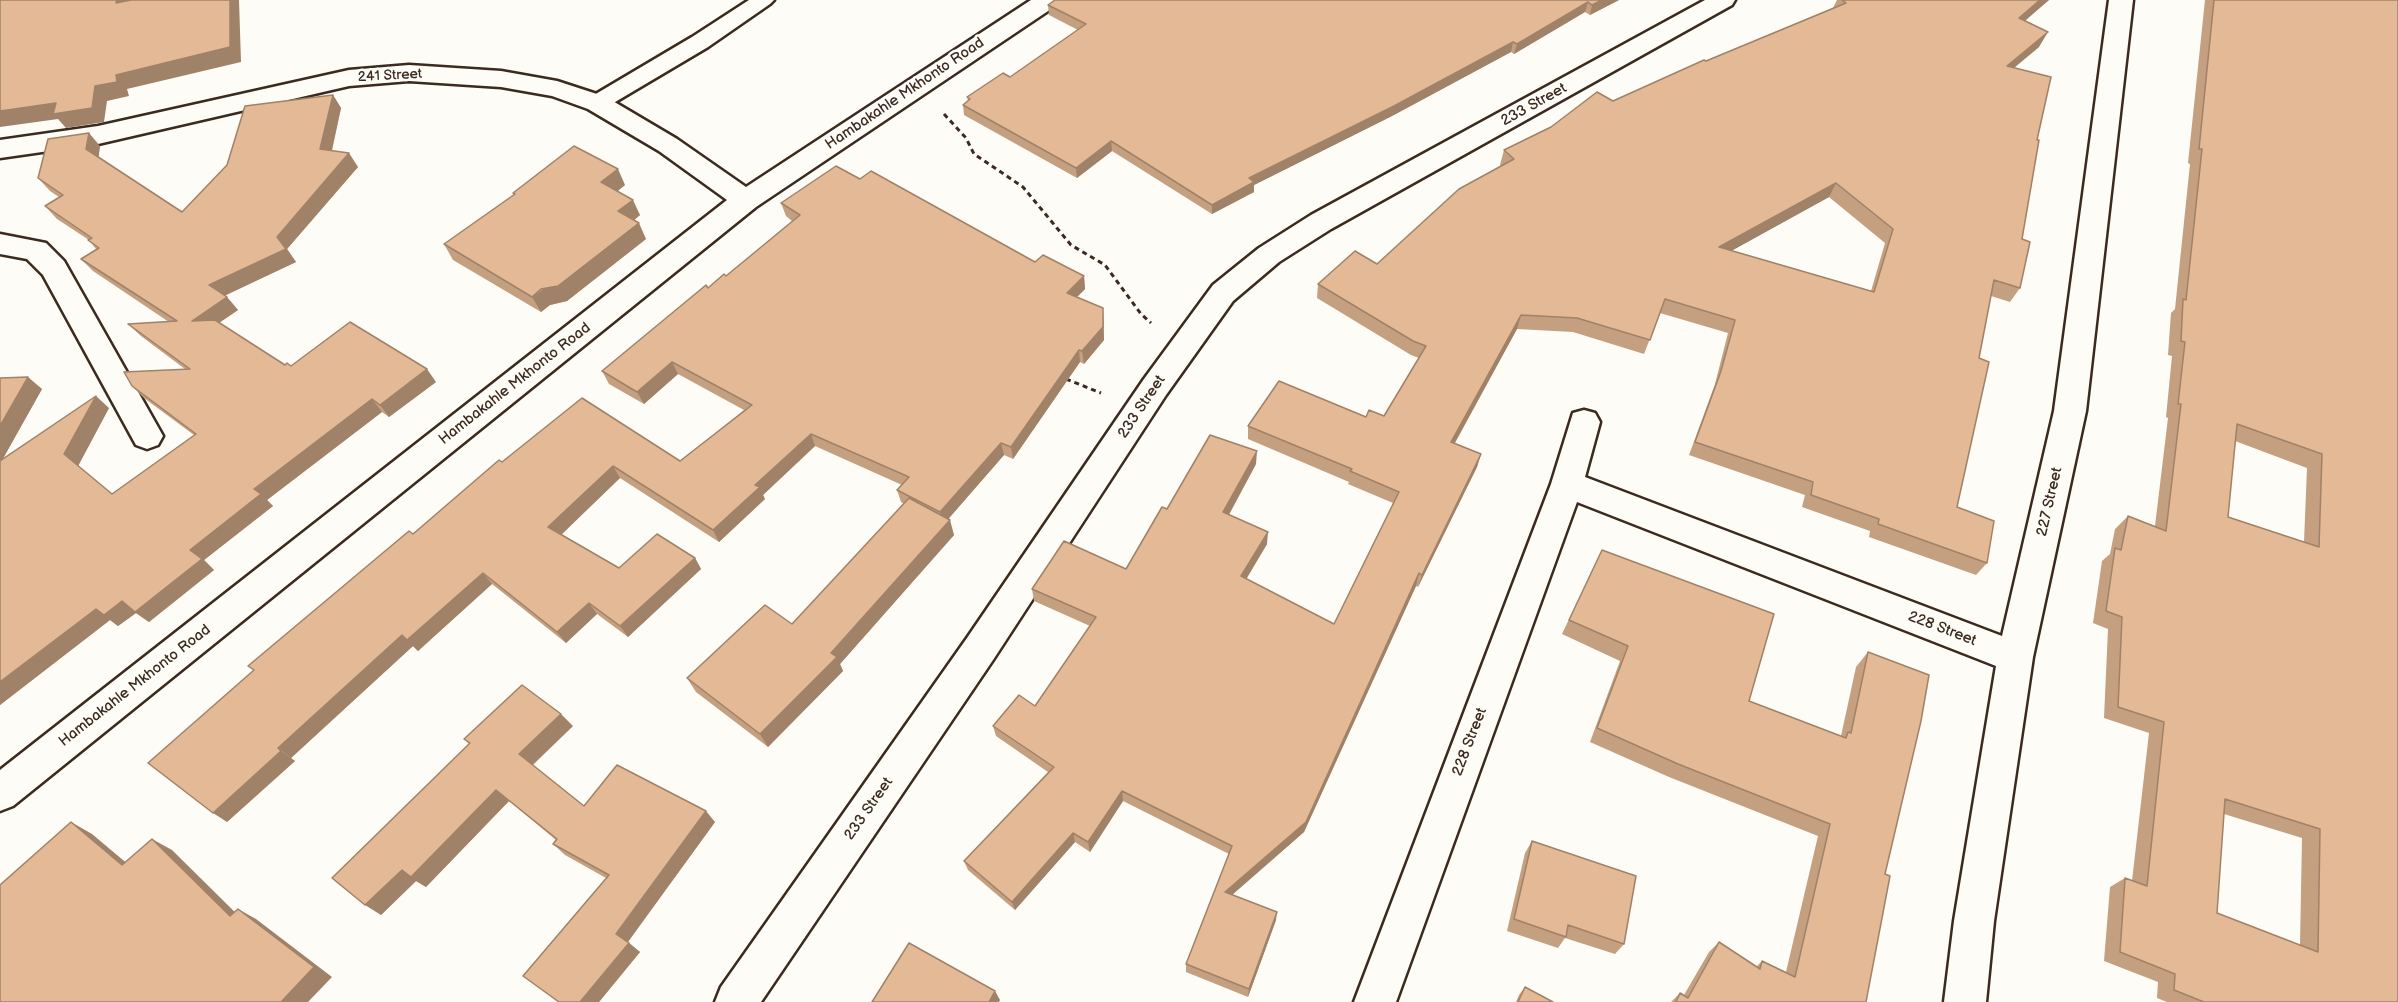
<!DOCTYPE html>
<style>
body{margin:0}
canvas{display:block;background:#fdfcf7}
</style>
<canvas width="2398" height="1002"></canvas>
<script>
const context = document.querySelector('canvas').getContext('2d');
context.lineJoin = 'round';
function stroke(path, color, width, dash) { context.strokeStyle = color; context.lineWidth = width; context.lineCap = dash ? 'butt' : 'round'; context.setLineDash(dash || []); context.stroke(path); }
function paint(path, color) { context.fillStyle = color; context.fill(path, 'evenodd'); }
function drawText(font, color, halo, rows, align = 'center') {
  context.font = font + ' "Balsamiq Sans",sans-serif'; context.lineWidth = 5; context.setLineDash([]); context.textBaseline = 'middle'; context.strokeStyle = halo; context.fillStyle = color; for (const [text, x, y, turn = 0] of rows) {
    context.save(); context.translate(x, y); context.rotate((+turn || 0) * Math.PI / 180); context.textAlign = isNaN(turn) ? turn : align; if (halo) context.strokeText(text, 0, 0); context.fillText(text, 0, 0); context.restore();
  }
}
const path = new Path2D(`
 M944,114L966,138L974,154L1023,187L1071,245L1105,265L1141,314L1151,323
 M1066,379L1101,393`);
const lane = new Path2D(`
 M749,0H774L770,4L708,47L605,108L597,110L589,108L586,103L589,98L692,37Z`);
const street = new Path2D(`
 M1031,0H1060L1057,5L756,207L13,806L0,811V770L727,200L659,151L588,109L552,96L501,87L409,81L349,86L98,144L0,158V140L98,126L349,70L409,65L501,71L557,81L606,97L677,139L746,187Z
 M1705,0H1735L1732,5L1331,229L1279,262L1233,301L1166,395L993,660L761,1002H715L721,987L967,638L1144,379L1213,285L1259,248L1311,215Z
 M2109,0H2133L2086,411L2033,657L1994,921L1986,1002H1944L1954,921L1996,666L1577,502L1396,1002H1354L1551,484L1573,413L1584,410L1595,413L1600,422L1585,477L2002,636L2054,411Z
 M0,234L46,243L64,261L163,436L158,445L147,449L136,445L43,275L27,259L0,254Z`);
const wall = new Path2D(`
 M1055,0H1619L1590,15L1585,12L1514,54L1511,52L1392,116L1254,185V192L1212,214L1112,151L1077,178L964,115L963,105L968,101L967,97L1010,77L1078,30L1049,15L1048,5Z
 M1837,0H2049L2024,21L2039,47L2014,68L2037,140L2022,239L2020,288L2010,302L1991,296L1979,358L1957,507L1987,563L1976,575L1869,537L1870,531L1802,507L1805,495L1689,455L1715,384L1728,333L1660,313L1644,354L1573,332L1517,329L1455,443L1481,454L1477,467L1418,587L1416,586L1304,832L1232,895L1276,920L1248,997L1186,972V964L1229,854L1123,801L1090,852L1075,842L1015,910L968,870L964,861L1048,772L996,736L993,726L1035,706L1090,626L1034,601L1032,589L1126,569L1167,509L1256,464L1229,515L1267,544L1246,579L1334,624L1393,503L1348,484L1349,482L1248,439V426L1384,416L1419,358L1411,355L1317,298L1318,284L1377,264L1501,166L1500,165L1504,150L1613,101L1706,61L1833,8ZM1829,197L1885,243L1871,291L1731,251Z
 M2205,0H2398V1002H2167L2157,998L2158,982L2104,961L2110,887L2125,878L2132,881L2149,733L2104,718L2108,629L2093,623L2102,561L2110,554L2115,529L2128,516L2155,526L2168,418L2166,417L2172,356L2168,355L2171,313L2175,309L2190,164L2188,163ZM2235,441L2307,468L2304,542L2228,517ZM2224,814L2302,838L2300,945L2217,913Z
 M333,95L341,108L332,151L358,167L287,249L296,262L225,295L238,310L219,323L285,365L436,382L389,417L382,412L267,500L273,506L204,560L214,570L149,622L136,613L118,626L110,620L0,705V378L42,389L2,460L109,408L78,466L112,494L194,435L144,398L132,386L185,369L141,336L128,324L169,322L93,271L81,259L96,249L89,240L57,219L45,206L59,197L50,191L38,178L100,146L98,157L182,212Z
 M860,179L1035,262L1084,276L1085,289L1077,297L1103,308L1104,340L1084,364L1080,362L1013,459L1004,455L948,519L954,535L840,664L843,671L768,747L696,692L687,678L792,624L904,504L901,502L897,490L902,485L815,446L763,495L765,499L719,542L620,478L561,534L619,568L695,558L701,569L628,637L597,614L566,643L492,584L418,651L413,646L291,758L295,761L227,822L413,534L502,462L680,461L744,410L678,374L644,404L609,384L602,371L708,288L726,276L792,221L786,216L781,203Z
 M625,185L618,191L640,215L634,220L646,239L567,301L550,305L541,312L453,260L444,244L514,195L513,193Z
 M1602,550L1749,701L1841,736L1856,667L1868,652L1885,874L1866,1002H1671L1680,993L1684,995L1709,952L1719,942L1756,967L1762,961L1786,972L1818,836L1669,777L1590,742L1620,661L1562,634Z
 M573,726L533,765L584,806L715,822L628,942L640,952L599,1002L606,878L565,855L553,844L556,840L509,801L426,887L416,881L381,915L469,744L464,739Z
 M1532,841L1624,944L1615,954L1565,938L1558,948L1507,931L1525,853Z
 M1525,987L1553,1002H1516L1519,995Z`);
const shadedWall = new Path2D(`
 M117,0H133L116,3Z
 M230,0H239L241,62L127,89L129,96L107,101L104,122L66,128L58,119L0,127V111L95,86L116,75Z
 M1602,0H1619L1590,15L1592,5Z
 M2040,0H2049L2011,33L2019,18Z
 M1588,2L1585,12L1514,54L1517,44Z
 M2048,32L2039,47L1999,80L2007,66Z
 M1513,42L1511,52L1392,116L1254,185V192L1212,214V205L1249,178Z
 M333,95L341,108L329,162L320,149Z
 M89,133L100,146L98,162L86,149Z
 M1111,141L1112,151L1077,178L1076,168Z
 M349,153L358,167L287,249L296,262L220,298L209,285L277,237Z
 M618,169L625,185L608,198L601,182Z
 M1836,183L1829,197L1713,261L1719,247Z
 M633,200L640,215L626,227L618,211Z
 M639,223L646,239L567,301L550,305L541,312L532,297Z
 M1084,276L1085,289L1068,306L1067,293Z
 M227,297L238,310L204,333L192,321Z
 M1103,308L1104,340L1084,364L1082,351Z
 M1521,315L1517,329L1448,455L1451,442Z
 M1079,350L1080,362L1013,459L1011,447Z
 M672,362L678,374L644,404L637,392Z
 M427,369L436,382L389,417L380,405Z
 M28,377L42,389L0,464V426Z
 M96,396L109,408L78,466L64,454Z
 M372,399L382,412L267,500L273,506L204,560L214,570L149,622L136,613L118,626L110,620L0,705V682L96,609L122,601L190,550L254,489Z
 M811,434L815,446L763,495L765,499L719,542L713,530L755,485Z
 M1001,443L1004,455L944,524L940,512Z
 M1257,451L1256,464L1223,525V512Z
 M1481,454L1477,467L1418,587L1422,575Z
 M613,466L620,478L557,539L548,527Z
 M950,520L954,535L840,664L843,671L768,747L760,734Z
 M1268,532L1267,544L1241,588V576Z
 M695,558L701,569L628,637L620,626Z
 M483,573L492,584L418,651L407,640Z
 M1419,573L1416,586L1304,832L1225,901V892Z
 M589,603L597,614L566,643L557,632Z
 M402,635L413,646L291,758L278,748Z
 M561,714L573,726L531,766L519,754Z
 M281,751L295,761L227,822L213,813Z
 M496,790L509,801L426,887L416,881L381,915L365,905L402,870Z
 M1122,791L1123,801L1090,852L1088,842Z
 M706,811L715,822L627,943L616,934Z
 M71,822L92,834L142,876L122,865Z
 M1073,833L1075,842L1015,910L1012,902Z
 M152,839L172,850L249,926L230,916Z
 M238,909L256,919L332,977L308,1002H281Z
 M1277,912L1276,920L1248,997L1249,989Z
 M629,943L640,952L599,1002H580Z
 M995,991L1000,1000L999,1002H989Z`);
const building = new Path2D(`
 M0,0H117L116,3L131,0H230V47L116,75L117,82L95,86L92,108L53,114L56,103L0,111Z
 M1055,0H1602L1592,5L1588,2L1517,44L1513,42L1394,106L1249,178L1254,182L1212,205L1111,141L1076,168L963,105L970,99L967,97L1003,73L1010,77L1086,24L1048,5Z
 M1842,0H2040L2019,18L2048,32L2007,66L2051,77L2037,140H2039L2022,239L2030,242L2020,288L1994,280L1979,358L1989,362L1957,507L1994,521L1987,563L1878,524L1879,519L1811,495L1813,482L1695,442L1721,371L1735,320L1665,299L1650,340L1577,318L1521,315L1451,442L1481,454L1422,575L1419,573L1306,822L1225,892L1277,912L1249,989L1186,964L1232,846L1122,791L1088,842L1073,833L1012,902L964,861L1054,767L993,726L1019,695L1035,706L1096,617L1032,589L1064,541L1126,569L1162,507L1167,509L1210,435L1257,451L1223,512L1268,532L1241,576L1334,624L1399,492L1350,471L1352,469L1248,426L1279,381L1366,417L1369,410L1384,416L1426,346L1413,341L1318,284L1355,251L1377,264L1459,189L1514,159L1504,150L1551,127L1597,92L1613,101L1704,60L1706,61L1846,3ZM1836,183L1893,229L1874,292L1719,247Z
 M2214,0H2398V1002H2204L2174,990L2175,974L2120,952L2125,878L2147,886L2164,722L2118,707L2122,617L2106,611L2115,548L2121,550L2128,516L2166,531L2181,404H2178L2185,342L2181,341L2183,299L2186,300L2202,149H2199ZM2237,424L2322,454L2319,547L2228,517ZM2225,799L2320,829L2318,952L2217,913Z
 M333,95L320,149L349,153L277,237L286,249L209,285L227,297L192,321L215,320L285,365L287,363L291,366L350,322L427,369L380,405L372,399L254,489L261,494L190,550L202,559L135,612L122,601L104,615L96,609L0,682V461L96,396L64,454L112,494L196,434L132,386L124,372L190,369L128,324L177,321L81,259L99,248L88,240L92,238L45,206L63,195L38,178L48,139L89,133L86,149L182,212L227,165L245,106Z
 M574,146L618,169L601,182L633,200L618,211L639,223L558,286L541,289L532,297L444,244L515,194L513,193Z
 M836,166L860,179L871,171L1035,262L1043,255L1084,276L1067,293L1103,308V327L1082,351L1079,350L1011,447L1001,443L940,512L897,490L909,477L811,434L755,485L760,487L713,530L613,466L548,527L619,568L657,534L695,558L620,626L589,603L557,632L483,573L407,640L402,635L278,748L281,751L213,813L148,763L254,670L248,666L310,614L409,531L413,534L499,460L502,462L582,398L680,461L752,405L672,362L637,392L602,371L706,285L708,288L724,274L726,276L800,215L781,203Z
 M28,377L0,426V378Z
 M909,498L950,520L831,653L837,657L760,734L687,678L765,605L792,624Z
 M1602,550L1774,614L1749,701L1846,738L1848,732L1851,733L1868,652L1929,675L1921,721L1885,874L1890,876L1866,1002H1676L1680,993L1688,998L1719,942L1760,969L1762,961L1795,977L1830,824L1678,764L1597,728L1628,646L1569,620Z
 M522,685L561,714L519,754L584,806L617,765L706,811L616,934L629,943L580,1002H559L523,976L609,875L553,844L557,839L496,790L411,877L402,870L365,905L332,878L470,743L464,739Z
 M71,822L122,865L152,839L230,916L238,909L314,967L281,1002H0V885Z
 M1532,841L1636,876L1624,944L1568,925L1566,937L1514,919Z
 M909,943L995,991L989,1002H872Z
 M1525,987L1553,1002H1518Z`);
const farStreetnames = [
 ["241 Street",390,76,-3]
];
const streetNames = [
 ["Hambakahle Mkhonto Road",905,94,-34],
 ["233 Street",1534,105,-29],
 ["Hambakahle Mkhonto Road",515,384,-38],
 ["233 Street",1142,407,-56],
 ["227 Street",2050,502,-77],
 ["228 Street",1942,629,21],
 ["Hambakahle Mkhonto Road",135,686,-38],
 ["228 Street",1470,742,-69],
 ["233 Street",869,809,-55]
];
stroke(lane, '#3b2a1e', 5);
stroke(street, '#3b2a1e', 5);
stroke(path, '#3b2a1e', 3, [5, 4]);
paint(lane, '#fdfcf7');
paint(street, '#fdfcf7');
paint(wall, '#c49f80');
paint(shadedWall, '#a08268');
paint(building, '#e4b995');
stroke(building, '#a08268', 1.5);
drawText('14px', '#3b2a1e', '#fdfcf7', farStreetnames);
drawText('15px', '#3b2a1e', '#fdfcf7', streetNames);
</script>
